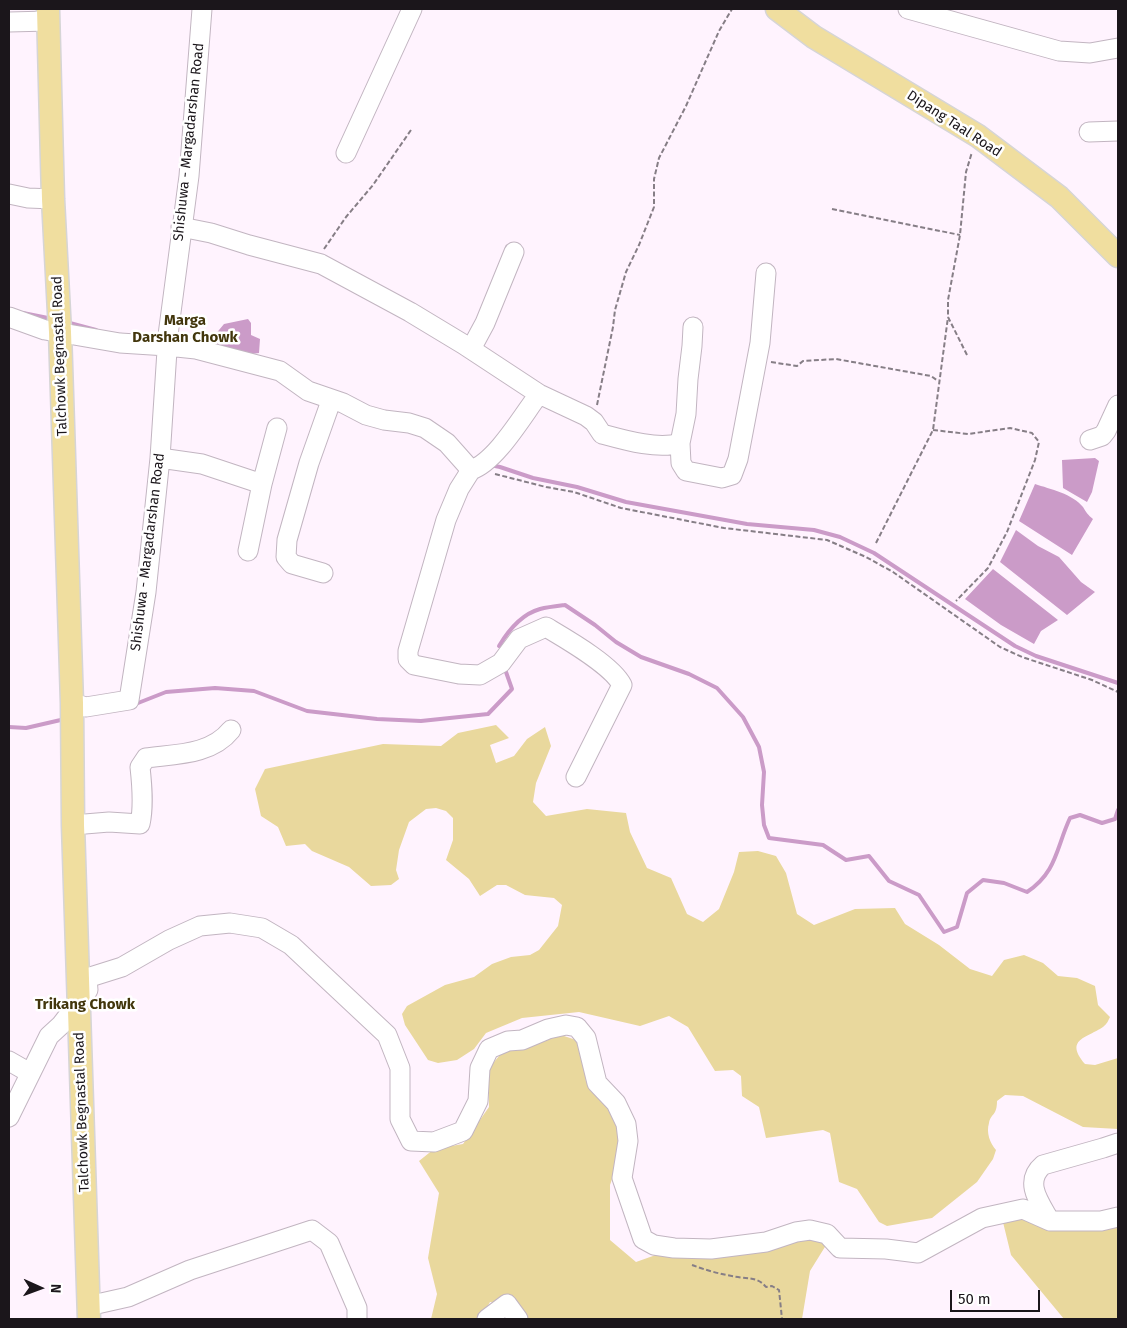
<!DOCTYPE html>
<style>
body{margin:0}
#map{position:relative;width:1127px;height:1328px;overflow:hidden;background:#fff3fe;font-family:"Fira Sans",sans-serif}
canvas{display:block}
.frame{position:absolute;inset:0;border:10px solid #1b161b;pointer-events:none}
.north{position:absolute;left:15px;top:1263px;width:50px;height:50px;-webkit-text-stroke:4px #fff;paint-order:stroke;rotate:92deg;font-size:14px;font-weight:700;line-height:20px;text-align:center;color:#1b161b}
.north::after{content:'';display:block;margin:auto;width:18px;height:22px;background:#1b161b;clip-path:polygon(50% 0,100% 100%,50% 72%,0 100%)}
.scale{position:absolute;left:950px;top:1290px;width:90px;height:22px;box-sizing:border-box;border:2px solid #1b161b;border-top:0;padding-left:6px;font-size:15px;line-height:18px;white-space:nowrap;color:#1b161b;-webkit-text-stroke:4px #fff;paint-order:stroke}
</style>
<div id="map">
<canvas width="1127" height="1328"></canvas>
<div class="frame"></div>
<div class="north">N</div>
<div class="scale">50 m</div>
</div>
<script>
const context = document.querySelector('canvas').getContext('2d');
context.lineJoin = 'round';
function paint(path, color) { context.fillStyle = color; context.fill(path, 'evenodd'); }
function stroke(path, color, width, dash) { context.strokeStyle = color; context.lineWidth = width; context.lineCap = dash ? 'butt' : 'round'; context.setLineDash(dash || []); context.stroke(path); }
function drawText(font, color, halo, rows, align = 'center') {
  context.font = font + ' "Fira Sans",sans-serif'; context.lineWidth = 5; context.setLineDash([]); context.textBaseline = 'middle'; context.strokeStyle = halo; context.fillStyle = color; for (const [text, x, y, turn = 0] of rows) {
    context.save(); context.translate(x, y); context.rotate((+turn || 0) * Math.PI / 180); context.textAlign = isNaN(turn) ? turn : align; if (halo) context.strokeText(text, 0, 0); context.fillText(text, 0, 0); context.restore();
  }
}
const green = new Path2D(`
 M496,725L509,738L490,745L496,763L514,756L527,739L545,727L551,746L536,783L533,802L546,816L587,809L626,813L630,832L647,868L671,878L687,914L703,922L719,909L734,872L739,852L758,851L776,856L786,873L797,914L814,925L855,909L895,908L905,924L939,945L970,969L992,976L1004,960L1024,955L1043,963L1058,976L1077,978L1095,986L1098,1005L1110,1017C1108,1021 1107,1024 1103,1027C1087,1038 1064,1039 1085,1064L1095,1065L1118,1058V1129L1083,1127L1023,1096L1005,1095L997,1101C997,1116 991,1113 989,1123C986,1133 990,1143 996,1150L993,1159L977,1182L932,1218L887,1226L879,1222L857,1189L839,1182L830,1133L823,1130L766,1138L759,1107L742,1096L741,1076L733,1070L715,1071L688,1027L669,1016L640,1026L579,1012L522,1018L486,1033L474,1049L457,1060L438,1063L428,1060L405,1025L402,1014L407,1006L445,985L474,977L492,964L511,957L530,955L539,950L558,926L562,905L554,898L525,895L506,885H497L480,896L469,879L446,860L453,840V818L446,811L436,808L426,809L409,822L399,850L396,870L399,879L391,885L371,886L349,867L312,851L305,844L286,846L278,827L261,816L255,789L265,769L383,744L441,746L458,733Z
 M558,1034L582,1042L586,1082L619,1117L623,1147L610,1185V1240L636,1262L667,1251L808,1239L828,1242L810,1271L802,1319H511L497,1303L490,1302L481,1319H431L437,1294L428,1258L439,1193L419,1161L434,1149L463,1144L489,1107L488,1069L505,1049Z
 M1052,1210L1110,1228L1118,1226V1319H1064L1011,1255L1001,1214Z`);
const water = new Path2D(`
 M248,319L251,323V335L260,339L259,353L251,354L215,345L214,336L224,324Z
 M1095,458L1099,461L1092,492L1087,502L1063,488L1062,460Z
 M1035,484C1050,489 1073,494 1083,507C1086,512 1088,515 1093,519L1072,555L1019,521Z
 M1016,530L1038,546L1059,557L1081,582L1095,592L1067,615L1000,562Z
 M993,569L1058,620L1041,631L1034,644L1001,625L965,599Z`);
const stream = new Path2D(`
 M23,313L53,319
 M66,322L96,330
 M490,465L500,467L533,478L577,487L626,502L747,524L814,530L840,537L874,553L1015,646L1036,656L1118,683
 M499,646C508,631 522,614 540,609C548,607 557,606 565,605L595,625L616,642L641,657L689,674L717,688L743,717L759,747L764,772L762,805L764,825L769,838L823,845L846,860L869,856L889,881L919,895L944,932L957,927L967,893L983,880L1004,883L1027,892C1057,872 1056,848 1070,818L1080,815L1102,823L1115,819L1118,810
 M133,705L166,692L215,688L254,691L307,711L377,719L421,721L488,714L512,689L506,672
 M9,727L26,728L65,719`);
const path = new Path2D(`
 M832,209L960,235
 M324,249L346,217L373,185L411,130
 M967,355L948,317V300L960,235L966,172L972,152
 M771,362L797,366L803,361L836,359L931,376L938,381
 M597,405L613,327L615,310L626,272L639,245L654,207V179L659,158L686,106L719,31L732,9
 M933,430L968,434L1010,428L1032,433L1039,442L1035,460L1007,532L988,568L956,601
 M495,474L546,487L574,492L621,508L724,528L827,540L866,557L893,572L1000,647L1022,657L1092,680L1118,692
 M876,543L933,430L948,317
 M692,1265C705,1270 723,1275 738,1277C749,1279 758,1277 766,1287L772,1286L779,1290L782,1319`);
const minor = new Path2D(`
 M908,9L1059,51L1090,53L1118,48
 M9,22L48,21
 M1089,132L1118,131
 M346,153L412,9
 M9,194L28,198L53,199
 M181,227L211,233L249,245L321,264L410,312L463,344L539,394L586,416L594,422L602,434C624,440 658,450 680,443
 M9,317L45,330L120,343L167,346L196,349L280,371L308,391L343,403L366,415L384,420L409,423L425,428L447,443L471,470
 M693,327L692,346L688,379L686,414L680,443L681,463L686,471L722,478L732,475L738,459L760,343L766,273
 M471,349L485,323L514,252
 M539,394C523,415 496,462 471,470L459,489L446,520L408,651V659L414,665L459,674L480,675L501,663L519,639L546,627C566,639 612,665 622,685L576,777
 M1090,440L1102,436L1106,431L1118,405
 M160,458L202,464L262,484
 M248,551L262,484L277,428
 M323,573L292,564L286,557L287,540L309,463L331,401
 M72,703L86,707L129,700L146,592L160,458L168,335L189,176L202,9
 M73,825L109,822L140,824C144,806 142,785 140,767L146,758C176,754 211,755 231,730
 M9,1061L30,1073
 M9,1117L49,1036L61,1025L88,990L87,978L122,967L169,940L200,926L230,923L262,928L291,945L387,1035L400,1068V1119L411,1141L434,1142L463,1131L478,1101L480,1068L489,1049L508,1041L522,1040L548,1029L566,1025L577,1027L586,1038L597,1083L616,1103L626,1124L628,1141L622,1178L643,1239L654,1245L674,1248L711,1249L766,1242L796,1232L810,1230L827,1234L840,1248L886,1249L918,1253L982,1218L1023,1209L1050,1221H1101L1118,1217
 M1050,1221C1040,1203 1023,1182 1043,1165L1103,1148L1118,1143
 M88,1306L128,1297L190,1270L312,1230L329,1243L357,1308V1319
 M487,1319L507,1304L518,1319`);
const major = new Path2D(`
 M48,9L53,199L60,332L72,703L73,825L89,1319
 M777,9L814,37L978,136L1059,197L1118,256`);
const streetNames = [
 ["Dipang Taal Road",954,124,33],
 ["Shishuwa - Margadarshan Road",189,142,-84],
 ["Talchowk Begnastal Road",60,356,-92],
 ["Shishuwa - Margadarshan Road",148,552,-83],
 ["Talchowk Begnastal Road",82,1112,-92]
];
const neighbourhoodNames = [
 ["Marga",185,321],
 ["Darshan Chowk",185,338],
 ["Trikang Chowk",85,1005]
];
paint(green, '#e9d89d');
paint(water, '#cb9bc8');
stroke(stream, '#cb9bc8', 4);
stroke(minor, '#c2b5c1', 21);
stroke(major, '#d6d5d6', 25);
stroke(path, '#867e86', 2, [5, 2.5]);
stroke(minor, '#fff', 19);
stroke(major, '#f0de9f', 22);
drawText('14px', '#1b161b', '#fff', streetNames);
drawText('bold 15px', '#42360c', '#fff', neighbourhoodNames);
</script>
